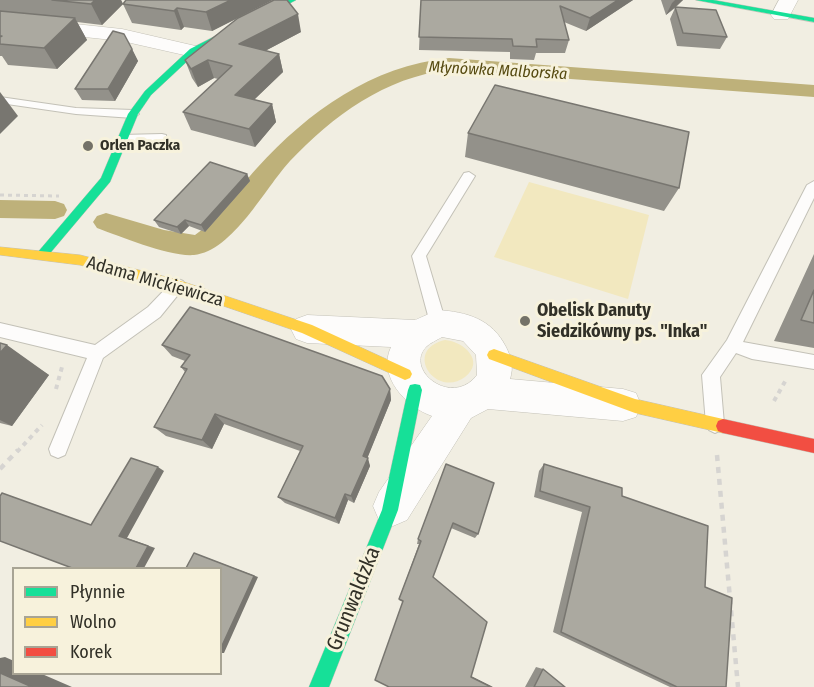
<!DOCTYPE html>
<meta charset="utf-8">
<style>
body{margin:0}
#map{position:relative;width:814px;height:687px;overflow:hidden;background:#f1eee2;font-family:"Fira Sans Condensed",sans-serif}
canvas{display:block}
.legend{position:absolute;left:12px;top:567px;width:210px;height:108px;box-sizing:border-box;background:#f7f2dc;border:2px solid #a8a494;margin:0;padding:8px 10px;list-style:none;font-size:18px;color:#313027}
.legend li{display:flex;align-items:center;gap:12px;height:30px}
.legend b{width:30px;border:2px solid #a8a494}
</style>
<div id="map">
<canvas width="814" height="687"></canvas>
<ul class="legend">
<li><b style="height:8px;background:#16e098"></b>Płynnie</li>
<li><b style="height:8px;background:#ffcf43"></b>Wolno</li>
<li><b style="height:8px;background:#f24e42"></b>Korek</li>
</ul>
</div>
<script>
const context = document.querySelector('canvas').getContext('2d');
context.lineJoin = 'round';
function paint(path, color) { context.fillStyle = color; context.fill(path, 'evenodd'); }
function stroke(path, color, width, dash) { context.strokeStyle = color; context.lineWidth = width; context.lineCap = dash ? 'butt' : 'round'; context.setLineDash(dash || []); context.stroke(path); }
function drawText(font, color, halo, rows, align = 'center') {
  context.font = font + ' "Fira Sans Condensed",sans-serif'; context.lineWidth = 6; context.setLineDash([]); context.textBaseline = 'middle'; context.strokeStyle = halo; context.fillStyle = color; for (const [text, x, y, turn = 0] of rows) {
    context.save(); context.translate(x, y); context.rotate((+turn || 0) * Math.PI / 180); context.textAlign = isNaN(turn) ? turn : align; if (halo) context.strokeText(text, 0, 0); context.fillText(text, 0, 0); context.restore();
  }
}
const green = new Path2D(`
 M529,182L649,215L628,299L494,257Z
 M445,340C463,341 486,361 465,377C436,399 402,350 445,340Z`);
const canal = new Path2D(`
 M449,58L814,85V97L449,70C385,77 333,116 290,161C265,188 233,251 194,255C169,257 122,237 97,228L93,222L97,216L106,213L164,230L195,235C221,217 236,191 257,168C309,111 372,66 449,58Z
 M0,200L55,201L64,204L67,210L64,216L55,219L0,218Z`);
const pathFar2 = new Path2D(`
 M0,195L59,196`);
const pathFar1 = new Path2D(`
 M56,389L62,367
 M774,401L787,378
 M17,452L42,425`);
const path = new Path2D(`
 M717,455L738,687
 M0,469L18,450`);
const lane = new Path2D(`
 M0,97L76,108L133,110L139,114L133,118L76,114L0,103Z
 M162,134L166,135V141L121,143L115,139L121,135Z
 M469,172L475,176L426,256L446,323L444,328L438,330L432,328L430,323L412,256L464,173Z
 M814,181V198L743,342L814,355V369L752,359L736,353L720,377L724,424L721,430L715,433L709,430L706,424L702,375L727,340L807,185Z
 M178,279L183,281L186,285L160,317L103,358L65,455L58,458L51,455L49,449L87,358L0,337V323L95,345L148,307L173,281Z`);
const street = new Path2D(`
 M779,0H798L788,19H774L771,15Z
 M0,16L122,29L200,47L203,51L200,55L193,57L122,41L0,28Z
 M438,310C467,312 492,319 506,347C511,357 514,367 510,379L623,389L636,393L641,405L636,417L623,421L488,409L471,418L407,520L393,526L379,520L373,506L379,492L432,416C406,407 377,376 391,347L307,343L296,339L291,329L296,319L307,315L415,320ZM442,337L463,341L476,355L477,375C452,408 404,370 426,347C430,343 437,340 442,337Z`);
const fast = new Path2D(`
 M286,0H296L196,53L151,95L138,114L110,182L46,258H38L36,255L38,252L101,178L128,114L145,91L190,49Z
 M696,0H713L814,18V22Z
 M415,384L420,385L422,390L398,510L329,687H309L382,510L408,390L410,385Z`);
const slow = new Path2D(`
 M0,247L80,255L178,280L312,325L410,370L412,374L410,378L405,380L302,333L177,290L80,265L0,255Z
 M494,349L635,399L723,419L728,421L730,426L728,431L723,433L635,413L489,359L487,355L489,351Z`);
const jam = new Path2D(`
 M723,419L814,439V453L723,433L718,431L716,426L718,421Z`);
const wall = new Path2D(`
 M0,0H121L123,4L102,25L77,22L87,40L57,69L8,65L2,56H0Z
 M126,0L239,17L301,32L265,51L279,54L283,72L254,100L272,104L276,122L255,147L191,130L183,112L218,79L214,78L198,87L192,78L185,60L238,18L212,31L184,27L181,30L132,23L123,4Z
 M421,0H633L586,31L564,22L569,40L565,53H536L534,60L510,59V52L419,50Z
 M661,0H683L676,7L727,37L720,49L677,46L670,19L675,8L666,15Z
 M132,49L138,61L115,101L82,100L75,89Z
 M468,133L679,188L664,211L465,157Z
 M247,174L250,181L205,232L189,226L181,234L159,227L154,220Z
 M814,254V348L774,341Z
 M0,343L49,375L12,426L0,423Z
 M162,345L390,389L391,400L367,458L370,466L354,503L348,500L339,524L285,503L278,497L300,451L224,424L212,449L166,436L154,427L185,372L181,367L185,361L172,356Z
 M446,464L478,534L475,538L451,528L389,687L403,602L399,600V599L419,544H417L418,539Z
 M544,464L622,496L705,587L726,687H670L553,632L582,512L534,497L539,471Z
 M536,667L543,669L565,687H525Z`);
const shadedWall = new Path2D(`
 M95,0H121L123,4L102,25L91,4Z
 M231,0H273L212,31L206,12Z
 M618,0H633L586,31L590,18Z
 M675,0H683L666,15L672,3Z
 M177,8L184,27L181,30L174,11Z
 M298,14L301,32L244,62L239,44Z
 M75,18L87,40L57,69L44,48Z
 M132,49L138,61L115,101L108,89Z
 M279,54L283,72L240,113L235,95Z
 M208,60L214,78L198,87L191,69Z
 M0,92L18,116L0,134Z
 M272,104L276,122L255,147L249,129Z
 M247,174L250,181L205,232L201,225Z
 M185,220L189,226L181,234L177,227Z
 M7,345L49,375L12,426L0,420V353Z
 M390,389L391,400L365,464L363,456Z
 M215,414L224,424L212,449L202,440Z
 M368,458L370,466L354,503L351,496Z
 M158,467L164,471L127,538L155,548L144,568H136L119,536Z
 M345,494L348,500L339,524L335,518Z
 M194,553L258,577L224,653H220V650Z
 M5,657L14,661V674H42L72,687H32L0,673V658Z
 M467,674L493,687H491L471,677Z`);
const building = new Path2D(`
 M52,0H95L91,4Z
 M126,0H231L206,12L177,8L174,11L123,4Z
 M274,0H287L298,14L239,44L279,54L235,95L272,104L249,129L183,112L232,66L208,60L191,69L185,60L238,18Z
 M421,0H618L590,18L560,6L569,40L536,39L537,47L513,46L512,39L419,37Z
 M675,7L716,10L727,37L683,33Z
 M0,11L75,18L44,48L0,44V37L2,36H0Z
 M113,31L124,34L132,49L108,89H75Z
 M495,85L689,132L679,188L468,133Z
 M210,162L247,174L201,225L185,220L177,227L154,220Z
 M814,290V323L801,320Z
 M190,307L382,376L390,389L363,456L368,458L351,496L345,494L335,518L278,497L303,446L215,414L202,440L154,427L187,369L181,367L190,355L162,345Z
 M0,343L7,345L0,353Z
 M131,458L158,467L119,536L148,546L136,568H72L0,541V496L2,493L91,525Z
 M446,464L494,483L478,534L453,523L433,577L487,622L471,677L491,687H389L375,680L403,601L399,599L421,541L418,539Z
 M544,464L622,488V496L708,526L705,587L732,598L726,687H677L561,632L590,507L540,491Z
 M194,553L254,576L220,650V568H186Z
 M543,669L565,687H534Z
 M0,673L32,687H0Z`);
const markers = [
 [88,146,6,"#747268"],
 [525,321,6,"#747268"]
];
const farPoinames = [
 ["Orlen Paczka",100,146]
];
const farWaternames = [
 ["Młynówka Malborska",498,71,3]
];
const streetNames = [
 ["Adama Mickiewicza",155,282,16]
];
const poiNames = [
 ["Obelisk Danuty",537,311],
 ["Siedzikówny ps. \"Inka\"",537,332]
];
const nearStreetnames = [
 ["Grunwaldzka",354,599,-68]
];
paint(green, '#f2e8bf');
paint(canal, '#beb17a');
stroke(lane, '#c3c1b7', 2);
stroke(street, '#c3c1b7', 1);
stroke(fast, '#c3c1b7', 1);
stroke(slow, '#c3c1b7', 1);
stroke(jam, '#c3c1b7', 1);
stroke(pathFar2, '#d6d4d1', 3, [4, 4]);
stroke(pathFar1, '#d6d4d1', 4, [4.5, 4.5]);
stroke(path, '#d6d4d1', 4.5, [6, 6]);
paint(lane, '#fdfcfb');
paint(street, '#fdfcfb');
paint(fast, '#16e098');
paint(slow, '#ffcf43');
paint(jam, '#f24e42');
paint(wall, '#93918a');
paint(shadedWall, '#787670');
paint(building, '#aba9a0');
stroke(building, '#787670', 1.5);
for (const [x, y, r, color] of markers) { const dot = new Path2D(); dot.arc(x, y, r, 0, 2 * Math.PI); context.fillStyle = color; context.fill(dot); stroke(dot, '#f7f2dc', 2); }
drawText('bold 15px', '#313027', '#f7f2dc', farPoinames, 'left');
drawText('italic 16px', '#564a10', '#f7f2dc', farWaternames);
drawText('18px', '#313027', '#f7f2dc', streetNames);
drawText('bold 18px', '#313027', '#f7f2dc', poiNames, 'left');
drawText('21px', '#313027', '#f7f2dc', nearStreetnames);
</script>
